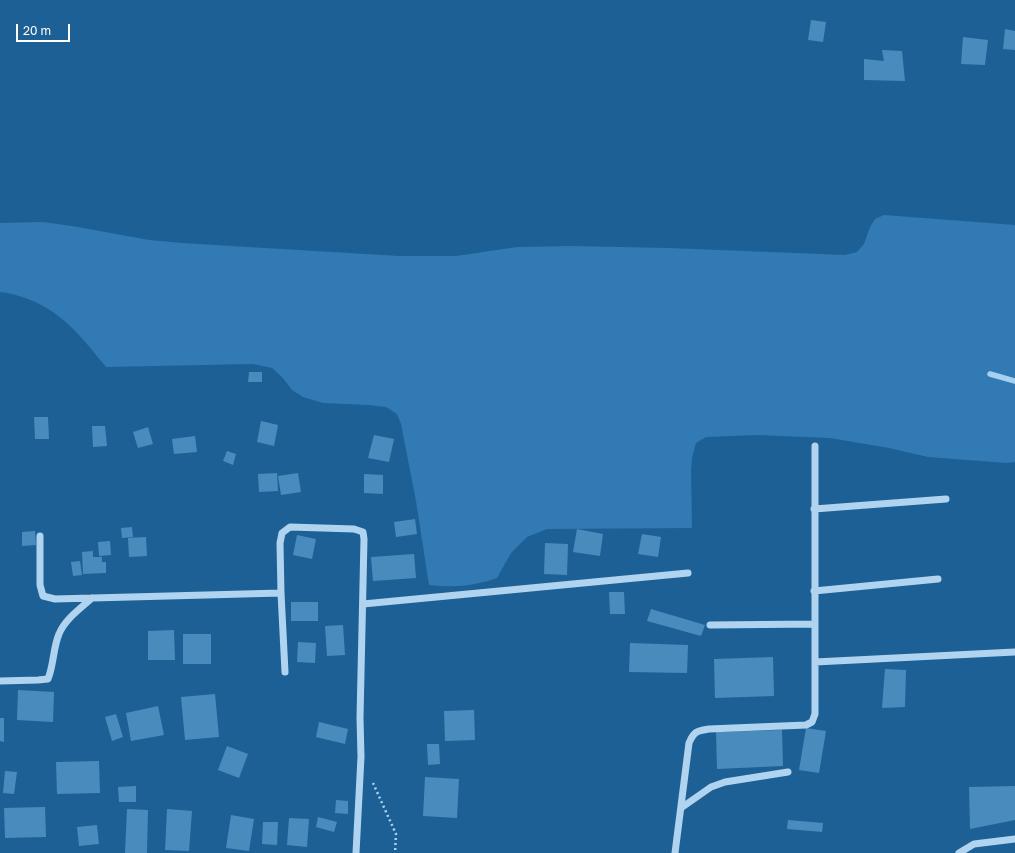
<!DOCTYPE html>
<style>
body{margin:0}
#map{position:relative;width:1015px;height:853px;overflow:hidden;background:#1d6095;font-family:"Golos Text",sans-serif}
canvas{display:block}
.scale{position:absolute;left:16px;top:24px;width:54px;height:18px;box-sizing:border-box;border:2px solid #fff;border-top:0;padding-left:5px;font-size:12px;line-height:14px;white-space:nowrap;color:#fff;-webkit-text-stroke:3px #1d6095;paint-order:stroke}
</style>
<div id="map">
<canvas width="1015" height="853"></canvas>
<div class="scale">20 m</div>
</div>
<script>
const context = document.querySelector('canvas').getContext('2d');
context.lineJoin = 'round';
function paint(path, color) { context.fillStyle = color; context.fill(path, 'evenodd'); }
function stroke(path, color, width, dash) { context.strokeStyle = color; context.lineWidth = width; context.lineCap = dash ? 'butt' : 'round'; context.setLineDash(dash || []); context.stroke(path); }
const green = new Path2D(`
 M884,215L1015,225V462L1006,463L928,457L889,448L830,438L758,435L706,437L696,443L692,458L691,470L692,528L547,529L527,537L511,553L497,578C475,586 452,588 429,585L416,501L401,424L397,414L386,407L369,405L323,403L303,397L292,390L282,377L272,368L253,364L106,367C91,349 76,329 57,315C42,303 19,294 0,292V223L43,222L72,226L149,240L182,243L399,256H456L517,247L571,246L669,248L845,255L857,252L864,244L870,227L875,219Z`);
const stream = new Path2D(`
 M990,374L1015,381`);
const building = new Path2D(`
 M811,20L826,22L823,42L808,40Z
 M1005,29L1015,31V50L1003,49Z
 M963,37L988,40L985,65L961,64Z
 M882,50L902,51L905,81L864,80V59L884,61Z
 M249,372H262V382H248Z
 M34,417H48L49,439H35Z
 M261,421L278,425L274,446L257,442Z
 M92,426H105L107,446L93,447Z
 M148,427L153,444L138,448L133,432Z
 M374,435L394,439L389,462L368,458Z
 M195,436L197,452L174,454L172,439Z
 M227,451L236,454L233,465L223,461Z
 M277,473L278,491L259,492L258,474Z
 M298,473L301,492L281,495L278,476Z
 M364,474L383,475V494L364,493Z
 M415,519L417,534L396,537L394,522Z
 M132,527L133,537L122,538L121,528Z
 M577,529L603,534L600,556L573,552Z
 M35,531L36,545L22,546V532Z
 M642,534L661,537L658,557L638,554Z
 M297,535L316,539L312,559L293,555Z
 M146,537L147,556L129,557L128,538Z
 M110,541L111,555L99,556L98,542Z
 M545,543L568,544L567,575L544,574Z
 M93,551V557H102V562H106V573L83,574L82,552Z
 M414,554L416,578L373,581L371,557Z
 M80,561L82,575L73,576L71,562Z
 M609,592H624L625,614H610Z
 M291,602H318V621H291Z
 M651,609L705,625L701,636L647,621Z
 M343,625L345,655L327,656L325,626Z
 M174,630L175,660H148V631Z
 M183,634H211V664H183Z
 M298,642L316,643L315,663L297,662Z
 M630,643L688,645L687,673L629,672Z
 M773,657L774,696L715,698L714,659Z
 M885,669L906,670L905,707L882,708Z
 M18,690L54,692L53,722L17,720Z
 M215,694L219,737L185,740L181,697Z
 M158,706L164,735L131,741L126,713Z
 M474,710L475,740L445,741L444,711Z
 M116,714L123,737L112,741L105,717Z
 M0,718H4V742L0,741Z
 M319,722L348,729L345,744L316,737Z
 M806,728L826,731L819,773L799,770Z
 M782,730L783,766L717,769L716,732Z
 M427,744H439L440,764L428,765Z
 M227,746L248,754L239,778L218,770Z
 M99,761L100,793L57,794L56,762Z
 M5,771L17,772L14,794L3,793Z
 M425,777L459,779L457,818L423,816Z
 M136,786V802H119L118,787Z
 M1015,786V820L970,829L969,787Z
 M336,800L348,801V814L335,813Z
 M45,807L46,837L5,838L4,808Z
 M127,809L148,810L147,853H125Z
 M167,809L192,811L189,851L165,850Z
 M231,815L254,819L249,851L226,848Z
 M318,817L337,822L334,832L316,827Z
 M289,818L309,819L307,847L287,845Z
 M788,820L823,823L822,832L787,829Z
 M263,822H278L277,845L262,844Z
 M97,825L99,844L79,846L77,827Z`);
const path = new Path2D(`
 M373,783L396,834L395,853`);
const minor = new Path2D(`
 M814,509L946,499
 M40,536V585L43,596L55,599L281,593
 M814,591L938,579
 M363,604L688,573
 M710,625L814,624
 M815,662L1015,652
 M285,672L281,593L280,543L282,533L290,527L354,529L363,532L364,539L360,718L361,757L356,853
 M0,681L38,680L48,679C54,664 53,648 59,634C65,619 81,608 92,598
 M681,808L711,787L725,782L788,772
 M675,853L689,743C694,731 697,731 709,729L806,725L812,722L815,714V446
 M959,853L974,844L1015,839`);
paint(green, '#317ab3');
stroke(stream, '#a4d0f1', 5.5);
paint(building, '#4a8bbe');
stroke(path, '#b0d4ef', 2.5, [2, 3]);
stroke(minor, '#b0d4ef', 7);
</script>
